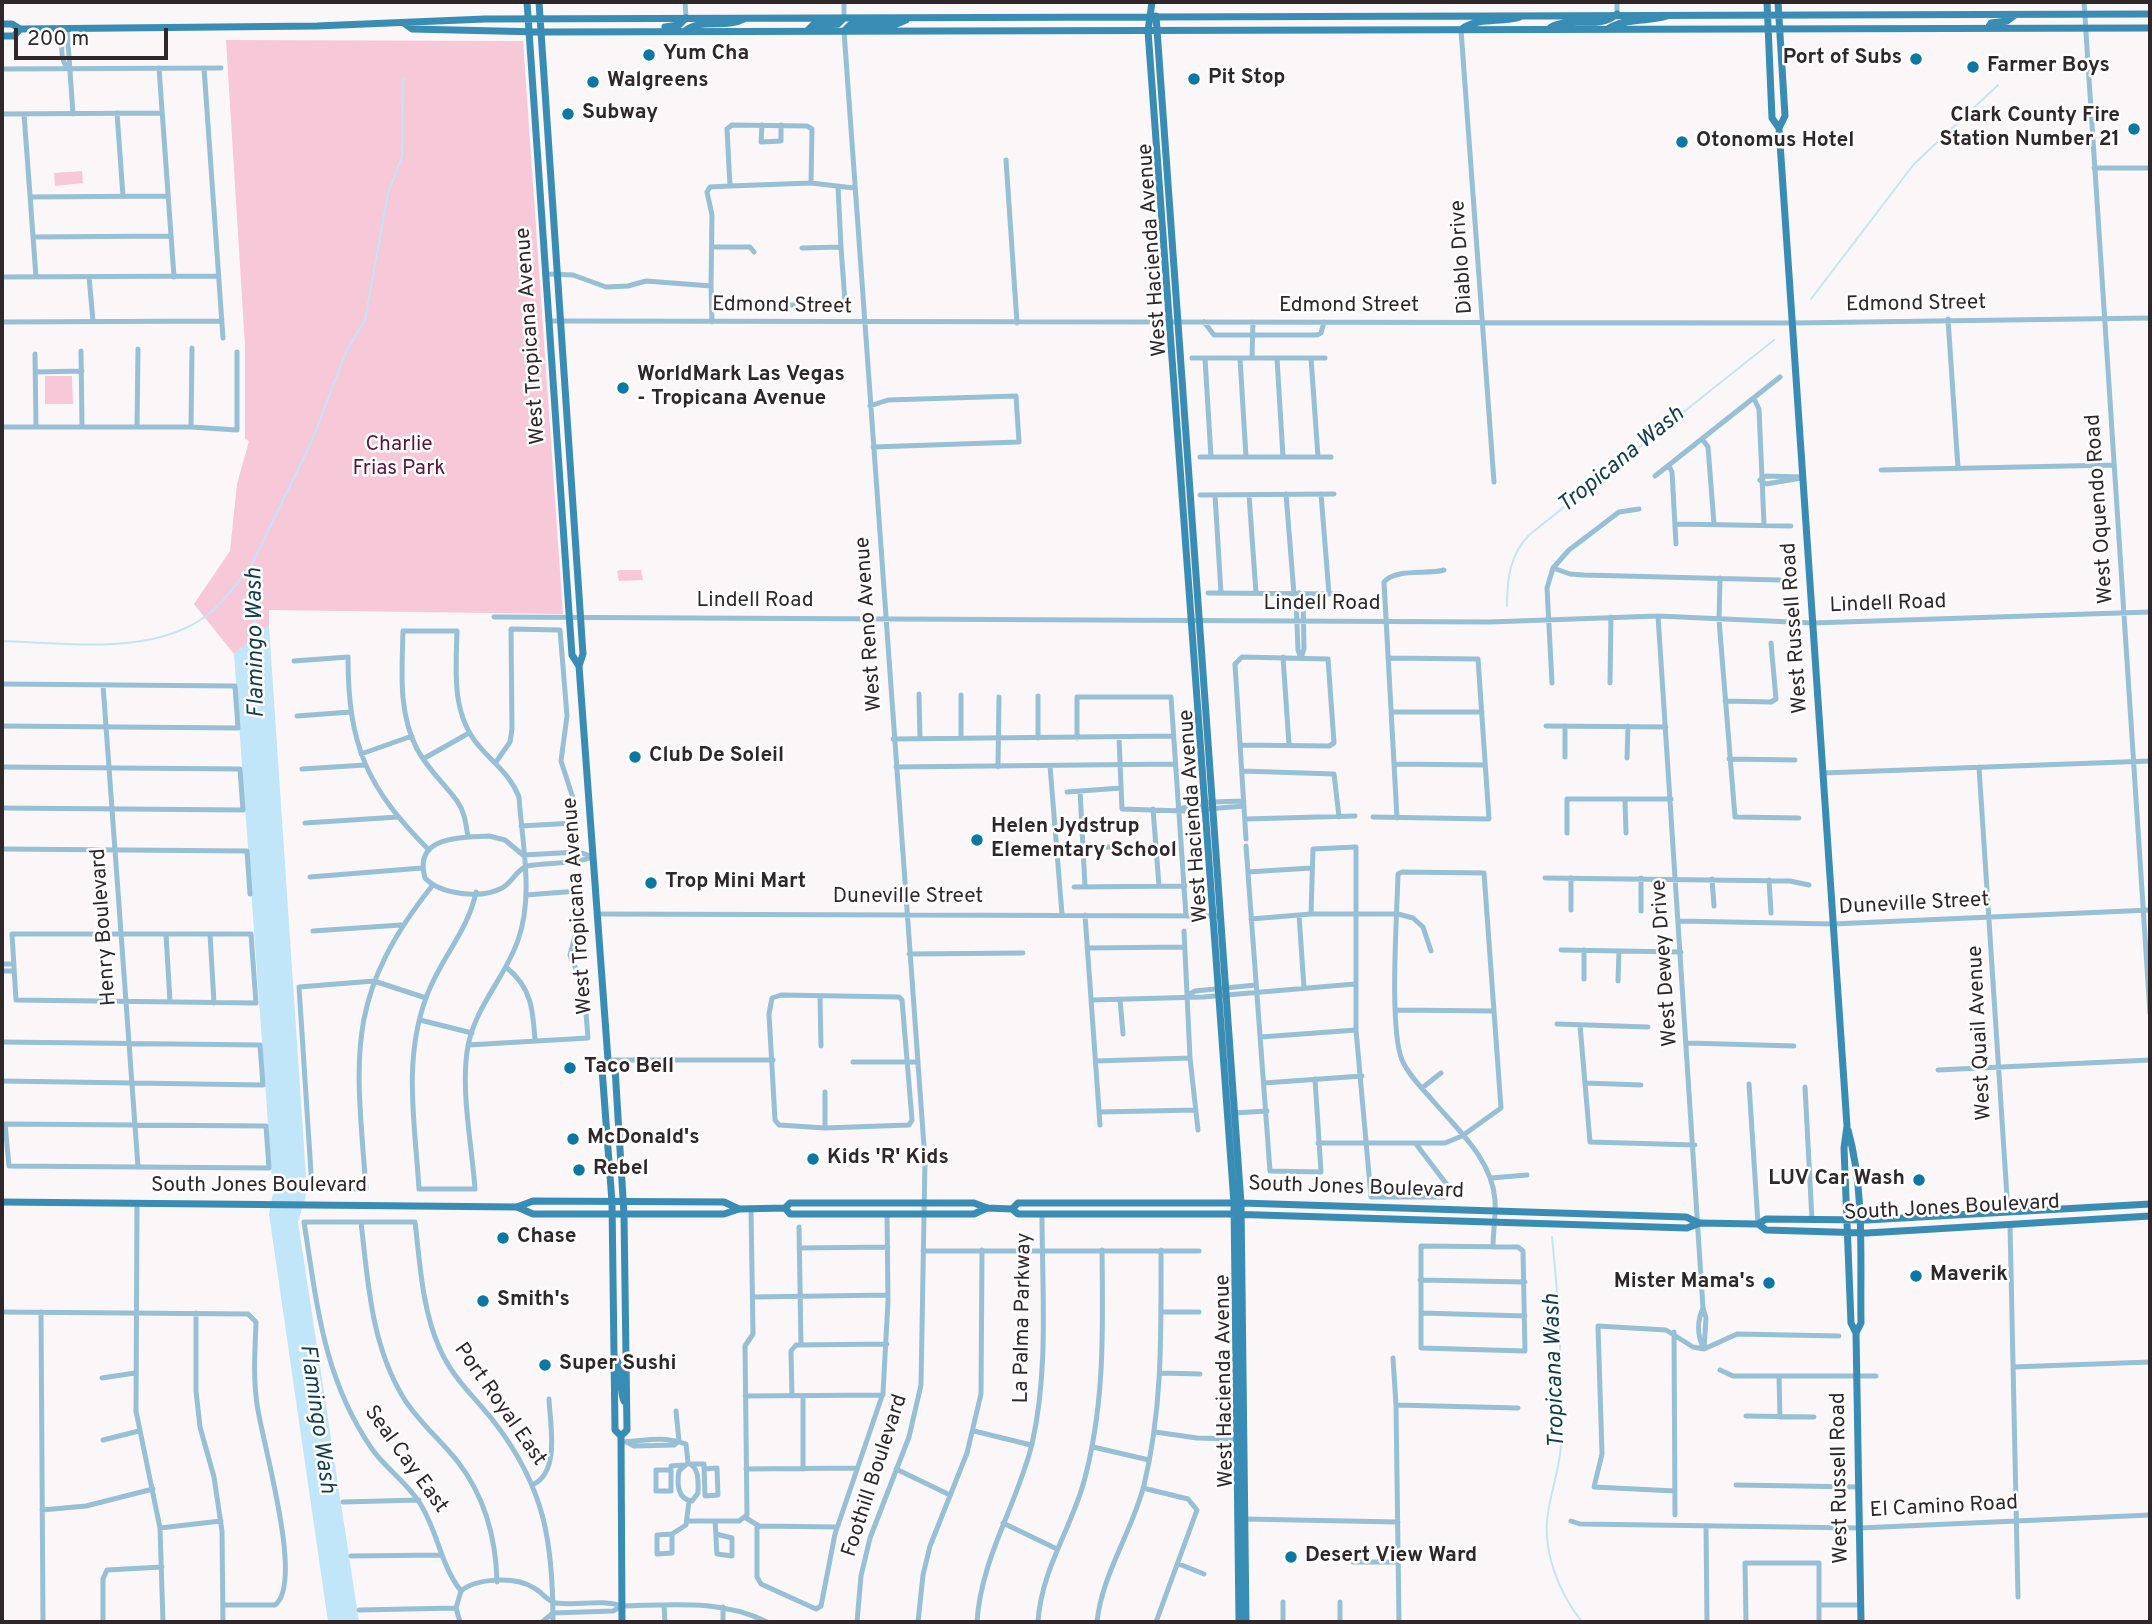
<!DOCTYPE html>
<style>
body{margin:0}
#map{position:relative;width:2152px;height:1624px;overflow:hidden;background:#fbf6f8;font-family:Overpass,sans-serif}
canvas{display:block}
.frame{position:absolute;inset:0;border:4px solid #30272a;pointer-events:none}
.scale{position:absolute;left:14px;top:28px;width:154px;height:32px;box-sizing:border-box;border:4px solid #30272a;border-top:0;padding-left:9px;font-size:21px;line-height:24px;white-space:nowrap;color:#30272a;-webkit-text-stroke:5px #fff;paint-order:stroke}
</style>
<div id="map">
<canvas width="2152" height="1624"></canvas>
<div class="frame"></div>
<div class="scale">200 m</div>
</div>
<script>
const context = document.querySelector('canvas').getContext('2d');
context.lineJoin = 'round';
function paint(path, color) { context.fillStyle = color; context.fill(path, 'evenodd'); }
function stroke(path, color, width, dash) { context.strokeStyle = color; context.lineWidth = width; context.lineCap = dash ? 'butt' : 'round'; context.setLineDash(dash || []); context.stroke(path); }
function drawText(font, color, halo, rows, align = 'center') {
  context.font = font + ' Overpass,sans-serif'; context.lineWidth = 5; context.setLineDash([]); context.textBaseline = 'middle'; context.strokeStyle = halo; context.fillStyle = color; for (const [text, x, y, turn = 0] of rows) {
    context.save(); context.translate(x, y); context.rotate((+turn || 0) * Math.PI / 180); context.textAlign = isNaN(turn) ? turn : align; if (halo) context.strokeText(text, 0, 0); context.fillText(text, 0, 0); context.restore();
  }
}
const green = new Path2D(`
 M226,40L523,41L563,614L269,610V626L234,654L194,604L230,551L237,484L249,441L245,439V346Z
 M82,171L83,183L55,186L54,173Z
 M45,376H72L73,404H45Z
 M620,570H641L643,580L619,581L617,571Z`);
const water = new Path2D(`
 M269,626L307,1192L298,1222L359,1622H328L269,1214L273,1193L234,654Z`);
const stream = new Path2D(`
 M1811,299L1914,164L1998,85
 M1507,606C1507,578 1510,555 1529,535L1774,340
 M256,635L251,566L310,445L347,350L365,320L388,193L402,157L403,79
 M2,641C67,643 158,657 211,612C226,599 238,582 250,567
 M1552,1237C1559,1305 1563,1376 1561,1445C1560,1468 1551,1490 1548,1513C1542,1551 1559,1593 1582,1622`);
const minor = new Path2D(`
 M685,2L686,18
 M844,2V18
 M1617,2V14
 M2084,2L2150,1013
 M67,28L73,114
 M66,29C61,41 59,58 68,69
 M1461,30L1494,482
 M844,31L925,1160L921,1385L909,1437L870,1538L861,1576L857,1622
 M159,68L174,277
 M204,68L223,338
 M2,69L221,68
 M117,113L123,196
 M2,114L162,113
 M24,114L36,277
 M762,125L761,142L781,141V125
 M1006,160L1017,323
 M2094,168H2150
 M811,183L854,188
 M30,197L168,196
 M33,237L171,236
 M712,247H750L754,252
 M802,248L841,247L838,187
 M545,274L573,275L606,287L628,286L646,281L711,286L712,322
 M2,277L219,276
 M89,277L93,321
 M711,286L712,215L707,192L710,187L730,186L727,129L732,125L807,126L812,129L811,183L730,186
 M712,305H842L845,302L841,247
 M1948,319L1958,468
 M548,321L1793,323L2150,318
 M2,322L221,321
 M1204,322L1214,335H1317L1321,333L1324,322
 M81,351L82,427
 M35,354L36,427
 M1192,358H1325
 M1205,358L1211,457
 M1240,358L1246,457
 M1252,358L1253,322
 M1277,358L1283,457
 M1311,358L1318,457
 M35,372L82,371
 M1754,399L1759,409L1764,524
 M870,406L888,400L1016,396L1019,442L873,447
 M2,427H191L237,430V352
 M137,427L138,349
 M191,427L192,348
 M1703,440L1708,447L1714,524
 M1200,457H1331
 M1669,466L1672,472L1676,544
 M1881,470L2114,465
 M1655,476L1780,377
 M1760,480L1766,476L1803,477
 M1760,480L1766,484L1801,478
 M1286,494L1294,594
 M1321,494L1329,594
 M1200,495L1334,494
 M1215,495L1221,593
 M1249,495L1256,593
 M1676,524L1791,526
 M1553,568L1570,574L1584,575L1780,580
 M1720,578L1719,620L1735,817L1799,818
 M1208,593L1341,594
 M1299,593L1303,597L1304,649L1301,658
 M1299,593L1296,597L1298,650L1301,658
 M1658,616L1703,1308L1706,1318L1704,1349
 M494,617L1490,622L1658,616L1813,623L2150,612
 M1283,657L1289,745
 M294,661L348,657C348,746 367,788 429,850
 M1552,683L1547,588L1553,568L1569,550L1619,512L1639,509
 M1610,683L1611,617
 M2,684L235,686L238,728L2,726
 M103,685L138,1167
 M919,694L920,739
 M1725,701L1771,702L1776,699L1771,643
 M1391,712H1482
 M297,716L351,712
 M1546,726L1666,727
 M1565,726V757
 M961,738V695
 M1038,738V696
 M1077,738V697H1171L1186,916
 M1119,738L1122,809L1183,811L1244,806
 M893,739L1173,736
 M1241,745L1329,746L1334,743L1328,659L1242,657L1235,664L1246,839
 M361,754L412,736
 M1627,758L1628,726
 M423,759L469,733
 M1729,759L1795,760
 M496,762L510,742L512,729L511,629L560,630L567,716L561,761L573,798L574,823L521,826
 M1394,764L1485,765
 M1050,766L1062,914
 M2,767L240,769L243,810L2,808
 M896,767L1175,764
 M998,767L999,697
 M1979,767L2008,1212
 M302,769L365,765
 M1242,771L1334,774L1339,817
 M1823,773L2150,761
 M1080,791L1085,886
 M1067,792L1121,788
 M1625,800L1626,833
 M1153,809L1159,886
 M1178,809L1212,802L1244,801
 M1373,817L1489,819L1478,659L1388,658
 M1397,818L1384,582C1395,568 1428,575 1444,570
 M1245,819L1355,816
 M305,823L398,817
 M1567,833V799H1671
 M489,836L505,840L523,855L579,852L593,857C571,865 549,862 527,866C517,869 512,883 502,888C482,899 441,895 425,878C413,835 461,838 489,836Z
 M468,837C466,825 465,812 457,801C444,783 428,770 417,749C398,712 402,671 403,631H457C456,670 451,714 479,746C494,764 510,774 519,797C522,843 534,896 518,940C505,978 476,1005 468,1046C460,1088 472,1146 475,1189H419C415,1124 403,1060 426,998C439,960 468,932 476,892
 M1246,846L1270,1171L1321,1172L1315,1079
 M1083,847H1156
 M2,849L247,851L250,894
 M1248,872L1311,868
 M310,877L422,868
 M1545,878L1790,881L1809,885
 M1712,879L1714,906
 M1769,880L1771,913
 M1074,887L1185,886
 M1571,910V878
 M1641,911V878
 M597,914L1217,916
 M1311,914L1313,849L1356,847V1030L1371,1197H1445L1448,1186L1416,1144
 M1085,915L1100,1125
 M1299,915L1304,988
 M1251,919L1311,914H1398L1413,918L1423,927L1431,951
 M1679,921L1833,924L2150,910
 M313,931L401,925
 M1184,931L1190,1058L1198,1130
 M12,934H251L256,1003L16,1000Z
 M166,934L170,1002
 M210,934L214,1003
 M1087,948L1185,947
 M1561,950L1681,952
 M909,954L1023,953
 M2,964H14
 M506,967C532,988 533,1010 535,1041
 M2,971H14
 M1584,979V950
 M1618,981L1619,951
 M781,995L899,997L902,1000L912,1120L909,1125L825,1128L779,1125L775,1120L769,1014L772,998Z
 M1188,995L1195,991L1256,985
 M820,996L821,1046
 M426,998L374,981L299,987L312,1188L366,1189C356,1056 344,997 432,886
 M1120,999L1123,1034
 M1091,1000L1203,997L1355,984
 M1397,1010L1494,1011
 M420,1020L472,1033
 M1557,1024L1648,1027
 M1580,1025L1590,1142L1695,1145
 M1261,1037L1356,1030
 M2,1042L260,1045L263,1085L2,1081
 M1688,1043L1794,1046
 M468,1045L588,1038L584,988L570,955L578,925V891L526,895
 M608,1060H773
 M1096,1061L1190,1058
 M853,1062H917
 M1938,1070L2150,1060
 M1264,1083L1362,1076
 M1585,1083L1641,1085
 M1749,1084L1758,1224
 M1805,1087L1812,1220
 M1422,1088L1441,1073
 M1099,1112L1196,1110
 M1234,1113L1267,1111
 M5,1124L266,1126L269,1168L9,1166Z
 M825,1128V1092
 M1318,1143H1445L1462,1136L1501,1108L1484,873L1402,872L1398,874C1397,915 1389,1028 1402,1060C1409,1076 1423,1089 1434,1102C1459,1131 1492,1160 1495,1200C1496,1216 1493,1231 1493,1247
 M1491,1178L1527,1175
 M137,1203L136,1411L160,1528L163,1622
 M361,1222C368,1282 371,1344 403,1397C418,1422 441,1440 458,1462C485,1497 496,1539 497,1582
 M2010,1224L2018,1597
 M799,1227L801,1345
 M1421,1246L1518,1247L1523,1251L1525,1351L1421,1348Z
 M799,1248L888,1247
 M923,1251H1199
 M1420,1280L1525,1282
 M753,1297L888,1295
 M1703,1308C1697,1321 1697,1336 1704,1349
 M2,1312L248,1314L256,1322C255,1349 253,1377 257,1404C261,1438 305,1583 275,1605H223
 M41,1312L43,1622
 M1161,1312H1199
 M196,1313V1391L200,1427L214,1477L222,1531L223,1622
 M1421,1313L1525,1316
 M1674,1332L1675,1515
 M1393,1358L1396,1405L1399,1622
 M2013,1367L2150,1362
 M1720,1370L1733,1376H1876
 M1161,1373L1200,1374
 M1779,1376L1780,1417
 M102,1378L135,1373
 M745,1396L883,1395
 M792,1396L791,1351L796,1345L887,1344
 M803,1396V1469
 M1396,1405L1518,1408
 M676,1411L679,1441
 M1746,1416L1814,1417
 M974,1431L1031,1445
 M1155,1432L1197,1438L1239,1439
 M103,1440L139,1431
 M621,1442C647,1441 660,1435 686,1444L688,1463
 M627,1442L634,1446L674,1445L679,1441
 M1093,1447L1149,1460
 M688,1463C700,1468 698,1482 698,1493L692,1501C677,1499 677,1483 679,1471Z
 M692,1464H704L705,1496L718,1495L717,1468L704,1469
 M746,1469L857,1468
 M896,1469L950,1495
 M671,1470V1491H656V1470H671V1466L683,1465
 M534,1484C560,1471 550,1424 549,1399
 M1736,1485L1859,1487
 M1143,1488L1188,1499L1197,1510L1156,1622
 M1675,1491L1594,1487L1602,1454L1598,1326L1666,1330L1693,1347L1704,1349L1737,1334L1839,1336
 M343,1502L419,1500
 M42,1510L86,1506L153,1489
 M746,1518L759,1526L837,1527
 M1244,1519L1398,1522
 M688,1521H739L747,1515L745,1346L753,1334L751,1209
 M715,1521C716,1532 716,1543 717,1554L732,1556V1538L716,1534
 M1571,1521L1580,1524L1860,1528L2150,1515
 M1003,1523L1057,1549
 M757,1526V1577L761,1584L816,1609L821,1606L835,1534L883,1393L888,1301L887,1214
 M1706,1526L1707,1622
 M160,1528L221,1521
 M672,1534V1553L657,1554V1535L672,1534L686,1525L689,1501
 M351,1556L442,1555
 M1353,1562H1398
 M1179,1564L1204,1574
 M461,1591C440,1564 439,1535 421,1505C408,1483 386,1469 372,1449C323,1378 317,1304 304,1222H415C420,1263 422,1308 439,1347C452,1378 475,1397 495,1423C545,1488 553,1543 553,1622
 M1283,1602V1622
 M1340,1602V1622
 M664,1605L665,1622
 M1819,1605H1861
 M723,1607V1622
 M359,1610L456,1608
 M103,1622V1579L107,1570L162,1567
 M460,1622L456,1608L461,1591C476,1578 516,1576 534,1588C542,1592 548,1602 556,1603C578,1606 601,1599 622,1606C671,1605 722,1599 767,1622
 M542,1622L553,1613L613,1611L622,1606
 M918,1622L923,1575L930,1546L967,1453L981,1394L982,1250
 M977,1622C981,1558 1017,1505 1032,1444C1049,1369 1042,1290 1042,1214
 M1038,1622C1041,1572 1069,1532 1083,1485C1105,1407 1103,1330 1102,1250
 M1097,1622C1102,1574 1132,1532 1144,1485C1163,1407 1161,1330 1161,1250
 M1746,1622L1745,1563H1819V1622`);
const major = new Path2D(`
 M527,2L570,627L572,655L579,666L608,1060L615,1068L624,1214L627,1430L621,1436L622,1622
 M539,2L583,654L579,666
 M1152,2L1148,31L1234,1203L1239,1622
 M1767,2L1772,118L1779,128
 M1778,2L1785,116L1779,128L1847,1126L1844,1148L1851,1323L1856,1333L1861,1622
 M1156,16L1241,1203L1246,1622
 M2,24H12L20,29L317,26L485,19L2150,14
 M405,24L412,29L540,32L2150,28
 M665,27L679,25L686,18
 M1551,27C1571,16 1600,30 1617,14
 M1988,28L1991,23L2007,21L2015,15
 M1462,29C1477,17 1502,23 1520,17
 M1608,29C1623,18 1649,22 1667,16
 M685,31C700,18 726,29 744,19
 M807,31L813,25L838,24L844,18
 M844,31L850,25H894L906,20
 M2,36H14L20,29
 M608,1060L602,1069L612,1202L615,1430L621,1436
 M1848,1130C1865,1191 1860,1260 1861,1323L1856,1333
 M2,1202L517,1207L533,1201L724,1202L739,1209
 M517,1207L533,1214H724L739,1209L785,1208L790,1203H974L987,1208L1012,1209L1018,1214H1227L1687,1228L1700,1223L1758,1224L1766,1219L1867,1220L2150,1204
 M785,1208L790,1214H974L987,1208
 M1012,1209L1018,1203H1241L1686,1217L1699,1223
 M1758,1224L1766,1230L1867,1233L2150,1216
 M614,1357C625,1367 618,1388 624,1401`);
const markers = [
 [649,55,7,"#0a78a2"],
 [1916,59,7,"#0a78a2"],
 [1973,67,7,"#0a78a2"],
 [1194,79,7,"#0a78a2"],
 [593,82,7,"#0a78a2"],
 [568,114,7,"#0a78a2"],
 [2134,129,7,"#0a78a2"],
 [1682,142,7,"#0a78a2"],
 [623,388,7,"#0a78a2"],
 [635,757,7,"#0a78a2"],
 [977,840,7,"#0a78a2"],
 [651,883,7,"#0a78a2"],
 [570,1068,7,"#0a78a2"],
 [573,1139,7,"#0a78a2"],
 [813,1159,7,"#0a78a2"],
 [579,1170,7,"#0a78a2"],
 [1919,1180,7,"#0a78a2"],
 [503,1238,7,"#0a78a2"],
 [1916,1276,7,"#0a78a2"],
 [1769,1283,7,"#0a78a2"],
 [483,1301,7,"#0a78a2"],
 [545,1365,7,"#0a78a2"],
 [1291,1557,7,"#0a78a2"]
];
const poiNames = [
 ["Yum Cha",663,55],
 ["Port of Subs",1902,59,"right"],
 ["Farmer Boys",1987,67],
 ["Pit Stop",1208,79],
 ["Walgreens",607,82],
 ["Subway",582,114],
 ["Clark County Fire",2120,117,"right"],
 ["Station Number 21",2120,141,"right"],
 ["Otonomus Hotel",1696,142],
 ["WorldMark Las Vegas",637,376],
 ["- Tropicana Avenue",637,400],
 ["Club De Soleil",649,757],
 ["Helen Jydstrup",991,828],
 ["Elementary School",991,852],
 ["Trop Mini Mart",665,883],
 ["Taco Bell",584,1068],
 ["McDonald's",587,1139],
 ["Kids 'R' Kids",827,1159],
 ["Rebel",593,1170],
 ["LUV Car Wash",1905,1180,"right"],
 ["Chase",517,1238],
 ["Maverik",1930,1276],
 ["Mister Mama's",1755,1283,"right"],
 ["Smith's",497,1301],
 ["Super Sushi",559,1365],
 ["Desert View Ward",1305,1557]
];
const streetNames = [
 ["West Hacienda Avenue",1154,250,-94],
 ["Diablo Drive",1463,257,-94],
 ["Edmond Street",1916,305,-1],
 ["Edmond Street",782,307,1],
 ["Edmond Street",1349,307],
 ["West Tropicana Avenue",532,336,-94],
 ["West Oquendo Road",2101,509,-94],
 ["Lindell Road",755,602],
 ["Lindell Road",1322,605],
 ["Lindell Road",1888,605,-2],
 ["West Reno Avenue",870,624,-94],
 ["West Russell Road",1796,628,-94],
 ["West Hacienda Avenue",1195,816,-94],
 ["Duneville Street",908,898],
 ["Duneville Street",1914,905,-3],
 ["West Tropicana Avenue",579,906,-94],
 ["Henry Boulevard",105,927,-94],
 ["West Dewey Drive",1666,963,-94],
 ["West Quail Avenue",1981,1033,-93],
 ["South Jones Boulevard",259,1187],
 ["South Jones Boulevard",1356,1189,2],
 ["South Jones Boulevard",1952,1209,-3],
 ["La Palma Parkway",1024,1318,-89],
 ["West Hacienda Avenue",1226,1381,-91],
 ["Port Royal East",499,1405,55],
 ["Seal Cay East",405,1460,54],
 ["Foothill Boulevard",876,1476,-72],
 ["West Russell Road",1841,1478,-91],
 ["El Camino Road",1944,1508,-3]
];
const parkNames = [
 ["Charlie",399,446],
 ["Frias Park",399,470]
];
const waterNames = [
 ["Tropicana Wash",1622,461,-39],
 ["Flamingo Wash",257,643,-91],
 ["Tropicana Wash",1556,1371,-92],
 ["Flamingo Wash",316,1419,82]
];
paint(green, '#f7c8d7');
paint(water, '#c1e5f9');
stroke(stream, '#c1e5f9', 2);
stroke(minor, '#97bfd5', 5);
stroke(major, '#398db4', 7);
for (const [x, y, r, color] of markers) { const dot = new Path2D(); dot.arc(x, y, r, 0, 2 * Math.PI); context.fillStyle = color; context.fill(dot); stroke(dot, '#fff', 2.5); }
drawText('bold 21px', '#30272a', '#fff', poiNames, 'left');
drawText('21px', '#30272a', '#fff', streetNames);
drawText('21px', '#621137', '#fff', parkNames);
drawText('italic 23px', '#113d52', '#fff', waterNames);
</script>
